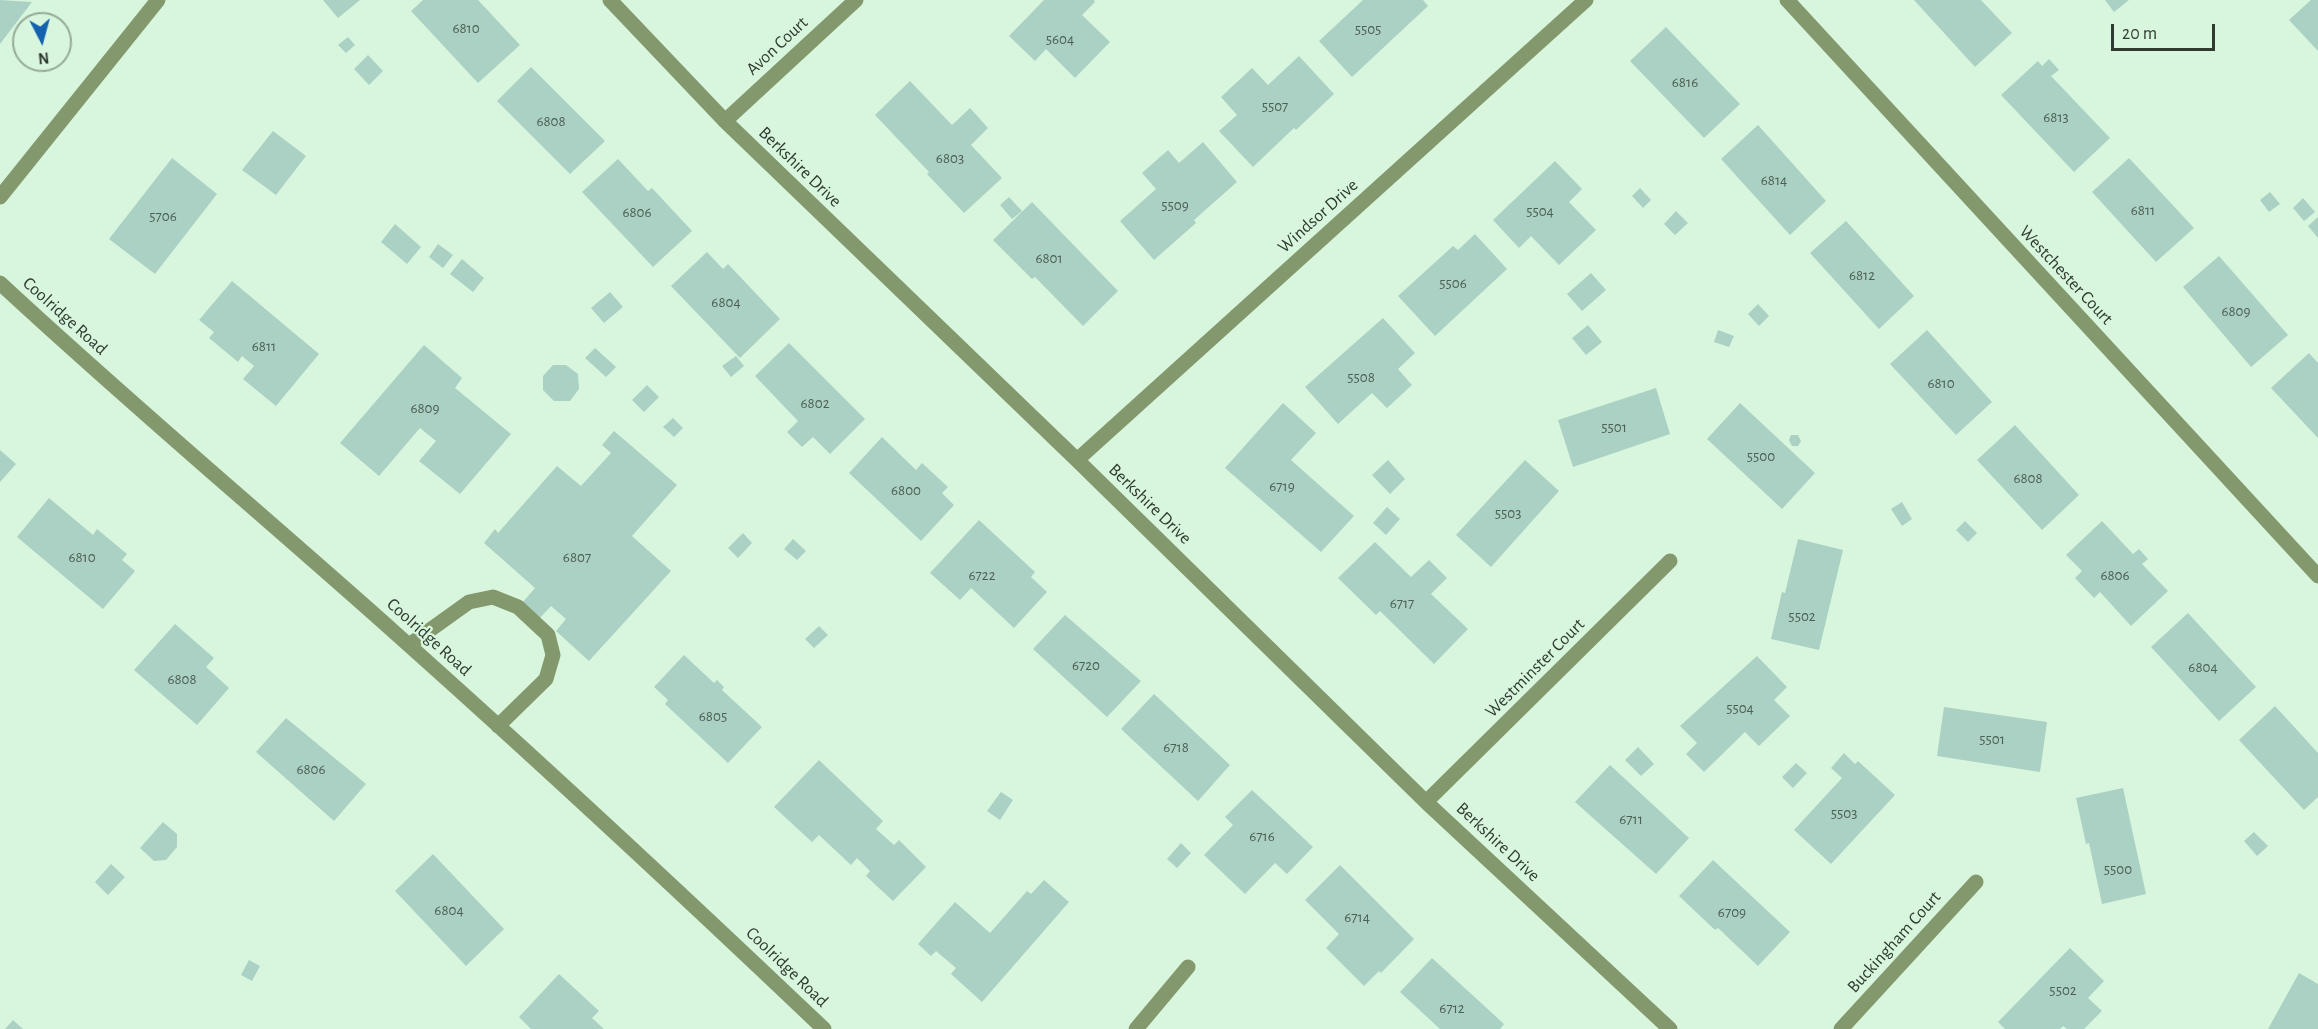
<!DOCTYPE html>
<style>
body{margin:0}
#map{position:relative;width:2318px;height:1029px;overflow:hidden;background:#d8f6dd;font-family:"Alegreya Sans",sans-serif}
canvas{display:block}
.north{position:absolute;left:12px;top:12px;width:60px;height:60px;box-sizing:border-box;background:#d8f6dd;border:2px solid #94ab98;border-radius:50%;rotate:174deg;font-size:16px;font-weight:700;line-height:24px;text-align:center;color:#2f3b31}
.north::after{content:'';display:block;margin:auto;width:21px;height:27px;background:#1461b0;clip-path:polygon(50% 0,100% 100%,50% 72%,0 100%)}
.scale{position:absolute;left:2111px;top:24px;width:104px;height:27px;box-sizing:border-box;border:3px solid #2f3b31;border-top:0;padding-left:8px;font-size:18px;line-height:21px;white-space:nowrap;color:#2f3b31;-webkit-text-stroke:4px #d8f6dd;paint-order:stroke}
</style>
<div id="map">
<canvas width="2318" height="1029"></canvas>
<div class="north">N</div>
<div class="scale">20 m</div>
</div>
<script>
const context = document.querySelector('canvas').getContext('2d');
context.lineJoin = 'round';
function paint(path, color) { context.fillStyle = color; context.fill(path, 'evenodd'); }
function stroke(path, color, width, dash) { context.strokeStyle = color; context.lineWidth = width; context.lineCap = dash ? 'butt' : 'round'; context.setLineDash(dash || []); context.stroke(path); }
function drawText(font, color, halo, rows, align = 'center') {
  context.font = font + ' "Alegreya Sans",sans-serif'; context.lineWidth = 4.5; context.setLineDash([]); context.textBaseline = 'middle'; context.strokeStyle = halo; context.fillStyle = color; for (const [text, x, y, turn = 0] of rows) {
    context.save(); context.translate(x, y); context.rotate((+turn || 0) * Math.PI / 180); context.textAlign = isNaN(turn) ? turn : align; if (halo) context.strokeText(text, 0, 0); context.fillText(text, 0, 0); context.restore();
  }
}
const building = new Path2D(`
 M0,0L32,2L0,44Z
 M323,0H360L338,18Z
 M423,0H478L520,45L478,83L411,11Z
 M1044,0H1094L1095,2L1082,15L1110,42L1075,78L1046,49L1035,61L1009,36Z
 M1363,0H1423L1428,6L1352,77L1319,41Z
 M1914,0H1981L2012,33L1975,67Z
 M2105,0H2129L2114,12Z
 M2311,0H2318V51L2289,20Z
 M1666,27L1740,104L1704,138L1630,61Z
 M348,37L355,45L346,53L338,45Z
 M368,55L383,71L369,85L354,69Z
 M1299,56L1334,94L1296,130L1294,128L1253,167L1219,131L1237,115L1221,97L1252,68L1268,85Z
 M2049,59L2059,70L2051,76L2110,138L2074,172L2001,95L2038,61L2042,66Z
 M531,67L605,141L570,174L497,101Z
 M910,81L952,125L970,108L988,128L971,145L1002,178L964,213L927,174L929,172L875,115Z
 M1758,125L1826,201L1790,235L1721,159Z
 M273,131L306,156L276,195L242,170Z
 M1203,142L1237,182L1194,220L1196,223L1154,260L1120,221L1156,189L1142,173L1168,150L1179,163Z
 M172,158L217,194L155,274L109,239Z
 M2129,158L2194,228L2156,262L2092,192Z
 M618,159L648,191L652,188L692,231L653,267L582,192Z
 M1555,161L1582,189L1569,202L1596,230L1559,265L1531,236L1519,248L1493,220Z
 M1640,188L1651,200L1643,208L1632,196Z
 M2270,192L2280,204L2269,212L2260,200Z
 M1009,197L1022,211L1012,219L1000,205Z
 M2303,198L2315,212L2304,221L2293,208Z
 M1032,202L1118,291L1083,326L1035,277L1032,279L993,240Z
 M1676,211L1688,223L1675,235L1664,224Z
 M2318,217V238L2308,226Z
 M1846,221L1914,296L1879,329L1810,253Z
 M395,224L421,247L407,264L381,242Z
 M1475,234L1507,269L1435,336L1398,296L1453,246L1458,250Z
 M438,244L453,255L443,268L429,257Z
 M707,252L723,269L728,264L780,319L740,358L671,286Z
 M2219,256L2288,335L2251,367L2183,287Z
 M462,259L484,278L473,292L450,274Z
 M1591,273L1606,290L1582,311L1567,294Z
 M232,281L319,354L276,406L243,379L254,366L242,356L238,362L209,338L214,332L199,320Z
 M610,292L623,307L604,323L591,308Z
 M1758,304L1769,316L1759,326L1748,314Z
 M1383,318L1415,353L1398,369L1412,385L1387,408L1372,393L1338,424L1305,387Z
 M1588,325L1602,342L1586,355L1572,338Z
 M1718,330L1734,336L1729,347L1714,342Z
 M1927,330L1992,402L1956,435L1890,364Z
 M789,343L865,419L830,454L813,437L802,447L787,432L798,421L755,376Z
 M424,345L462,378L455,388L511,434L460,494L419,461L436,441L420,428L379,476L340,443Z
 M595,348L616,367L606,377L585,358Z
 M2309,353L2318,363V438L2271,388Z
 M736,356L744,366L731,377L722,366Z
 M553,365H566L578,374L579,389L570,401H554L543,390V376Z
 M647,385L659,397L644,412L632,400Z
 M1656,388L1670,434L1573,467L1558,420Z
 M1283,403L1316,433L1291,460L1354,516L1321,552L1225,468Z
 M1740,403L1815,473L1782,509L1707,439Z
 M673,418L683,428L674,437L663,427Z
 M2015,425L2079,495L2042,530L1977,460Z
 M614,431L677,485L632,536L671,571L589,661L556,631L566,619L551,606L540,618L522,603L535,588L484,543L495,529L498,533L557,466L581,486L611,453L602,445Z
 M1791,435H1798L1801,441L1798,446H1792L1789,440Z
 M882,437L916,470L922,463L948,487L942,493L954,505L921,541L849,473Z
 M0,450L16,464L0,482Z
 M1388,460L1405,479L1390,494L1372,475Z
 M1525,460L1559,491L1491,567L1456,535Z
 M49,498L93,535L97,529L127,554L122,560L135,571L103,609L17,537Z
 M1902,502L1912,519L1902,526L1891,509Z
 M1387,507L1400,519L1386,535L1373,523Z
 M979,520L1035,572L1031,577L1047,592L1014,628L971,588L960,600L930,573Z
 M1965,521L1977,533L1968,542L1956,530Z
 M2102,521L2133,554L2139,549L2148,559L2142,564L2168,591L2131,626L2100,592L2094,598L2075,578L2082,571L2066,555Z
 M743,533L752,543L738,558L728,548Z
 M793,539L806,551L797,560L784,549Z
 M1798,539L1843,550L1819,650L1771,639L1782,592L1785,593Z
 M1375,542L1411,577L1429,560L1447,578L1431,594L1468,629L1434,664L1380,611L1376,615L1338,578Z
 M2188,613L2256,687L2219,721L2151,647Z
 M1065,615L1141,681L1107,717L1033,649Z
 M175,624L214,658L206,667L229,688L197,725L134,670Z
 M819,626L828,635L814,648L805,639Z
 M684,655L714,683L717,680L724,687L722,690L762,727L728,763L665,704L668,700L654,687Z
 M1757,656L1787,687L1774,700L1790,716L1759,746L1745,732L1704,772L1686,754L1697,743L1680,726Z
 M1154,694L1230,765L1198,801L1121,729Z
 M2275,706L2318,753V797L2304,810L2239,740Z
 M1944,707L2047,722L2040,772L1937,756Z
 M286,718L366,784L334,821L256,752Z
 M1638,747L1654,764L1641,776L1625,760Z
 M1844,753L1855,764L1858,761L1895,795L1831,864L1794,830L1842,778L1831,768Z
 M819,760L883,821L876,829L894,845L899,840L926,867L893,901L866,876L870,871L857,858L851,865L819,835L812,842L774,807Z
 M1796,763L1807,773L1793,788L1782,777Z
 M1610,765L1689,838L1656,874L1575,802Z
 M2123,788L2146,894L2102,904L2089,843L2086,844L2076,798Z
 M1252,790L1313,847L1287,874L1275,863L1245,894L1204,855L1233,825L1225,817Z
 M1001,792L1013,800L1000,820L987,811Z
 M163,822L177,834V847L166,860L154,861L140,848Z
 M2254,832L2268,846L2257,856L2244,841Z
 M1181,843L1191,853L1177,868L1167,859Z
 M433,854L504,929L466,966L395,891Z
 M1713,860L1790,932L1758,966L1718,928L1715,930L1679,896Z
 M111,864L125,877L108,895L95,882Z
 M1340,865L1414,939L1381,973L1379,971L1364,986L1326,948L1339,934L1305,900Z
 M1044,880L1069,902L982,1002L951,974L956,968L936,951L931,956L918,944L955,902L990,933L1027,891L1031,894Z
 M2070,948L2104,981L2088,998L2102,1011L2084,1029H2067L2063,1026L2060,1029H2005L1998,1022Z
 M1432,958L1504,1024L1500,1029H1440L1400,992Z
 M249,960L260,966L252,981L241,975Z
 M2299,973L2318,984V1029H2268Z
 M559,974L599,1011L592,1018L604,1029H531L519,1017Z
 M13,1020L23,1029H5Z`);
const minor = new Path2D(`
 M610,0L725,121L1077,460L1426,802L1670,1029
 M1787,0L2318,576
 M725,121L856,0
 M0,197L158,0
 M0,283C128,402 263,515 393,631C539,761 682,894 824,1029
 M1077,460L1586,0
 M409,645L469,602L493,597L518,607L548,635L553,655L546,679L498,726
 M1426,802L1670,561
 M1136,1029L1188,967
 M1841,1029L1976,882`);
const numberNames = [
 ["6810",466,28],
 ["5505",1368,29],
 ["5604",1060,39],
 ["6816",1685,82],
 ["5507",1275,106],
 ["6813",2056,117],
 ["6808",551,121],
 ["6803",950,158],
 ["6814",1774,180],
 ["5509",1175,205],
 ["6811",2143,210],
 ["5504",1540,211],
 ["6806",637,212],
 ["5706",163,216],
 ["6801",1049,258],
 ["6812",1862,275],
 ["5506",1453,283],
 ["6804",726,302],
 ["6809",2236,311],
 ["6811",264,346],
 ["5508",1361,377],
 ["6810",1941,383],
 ["6802",815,403],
 ["6809",425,408],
 ["5501",1614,427],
 ["5500",1761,456],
 ["6808",2028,478],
 ["6719",1282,486],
 ["6800",906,490],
 ["5503",1508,513],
 ["6810",82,557],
 ["6807",577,557],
 ["6722",982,575],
 ["6806",2115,575],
 ["6717",1402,603],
 ["5502",1802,616],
 ["6720",1086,665],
 ["6804",2203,667],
 ["6808",182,679],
 ["5504",1740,708],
 ["6805",713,716],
 ["5501",1992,739],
 ["6718",1176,747],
 ["6806",311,769],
 ["5503",1844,813],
 ["6711",1631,819],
 ["6716",1262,836],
 ["5500",2118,869],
 ["6804",449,910],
 ["6709",1732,912],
 ["6714",1357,917],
 ["5502",2063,990],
 ["6712",1452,1008]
];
const streetNames = [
 ["Avon Court",777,46,-43],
 ["Berkshire Drive",800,167,44],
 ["Windsor Drive",1318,216,-42],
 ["Westchester Court",2066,275,47],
 ["Coolridge Road",65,316,42],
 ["Berkshire Drive",1150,504,44],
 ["Coolridge Road",429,637,42],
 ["Westminster Court",1535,668,-45],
 ["Berkshire Drive",1498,842,43],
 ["Buckingham Court",1894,942,-48],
 ["Coolridge Road",787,967,44]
];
paint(building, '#aad1c3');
stroke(minor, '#83996d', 15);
drawText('15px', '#4e6056', null, numberNames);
drawText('18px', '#2f3b31', '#d8f6dd', streetNames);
</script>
